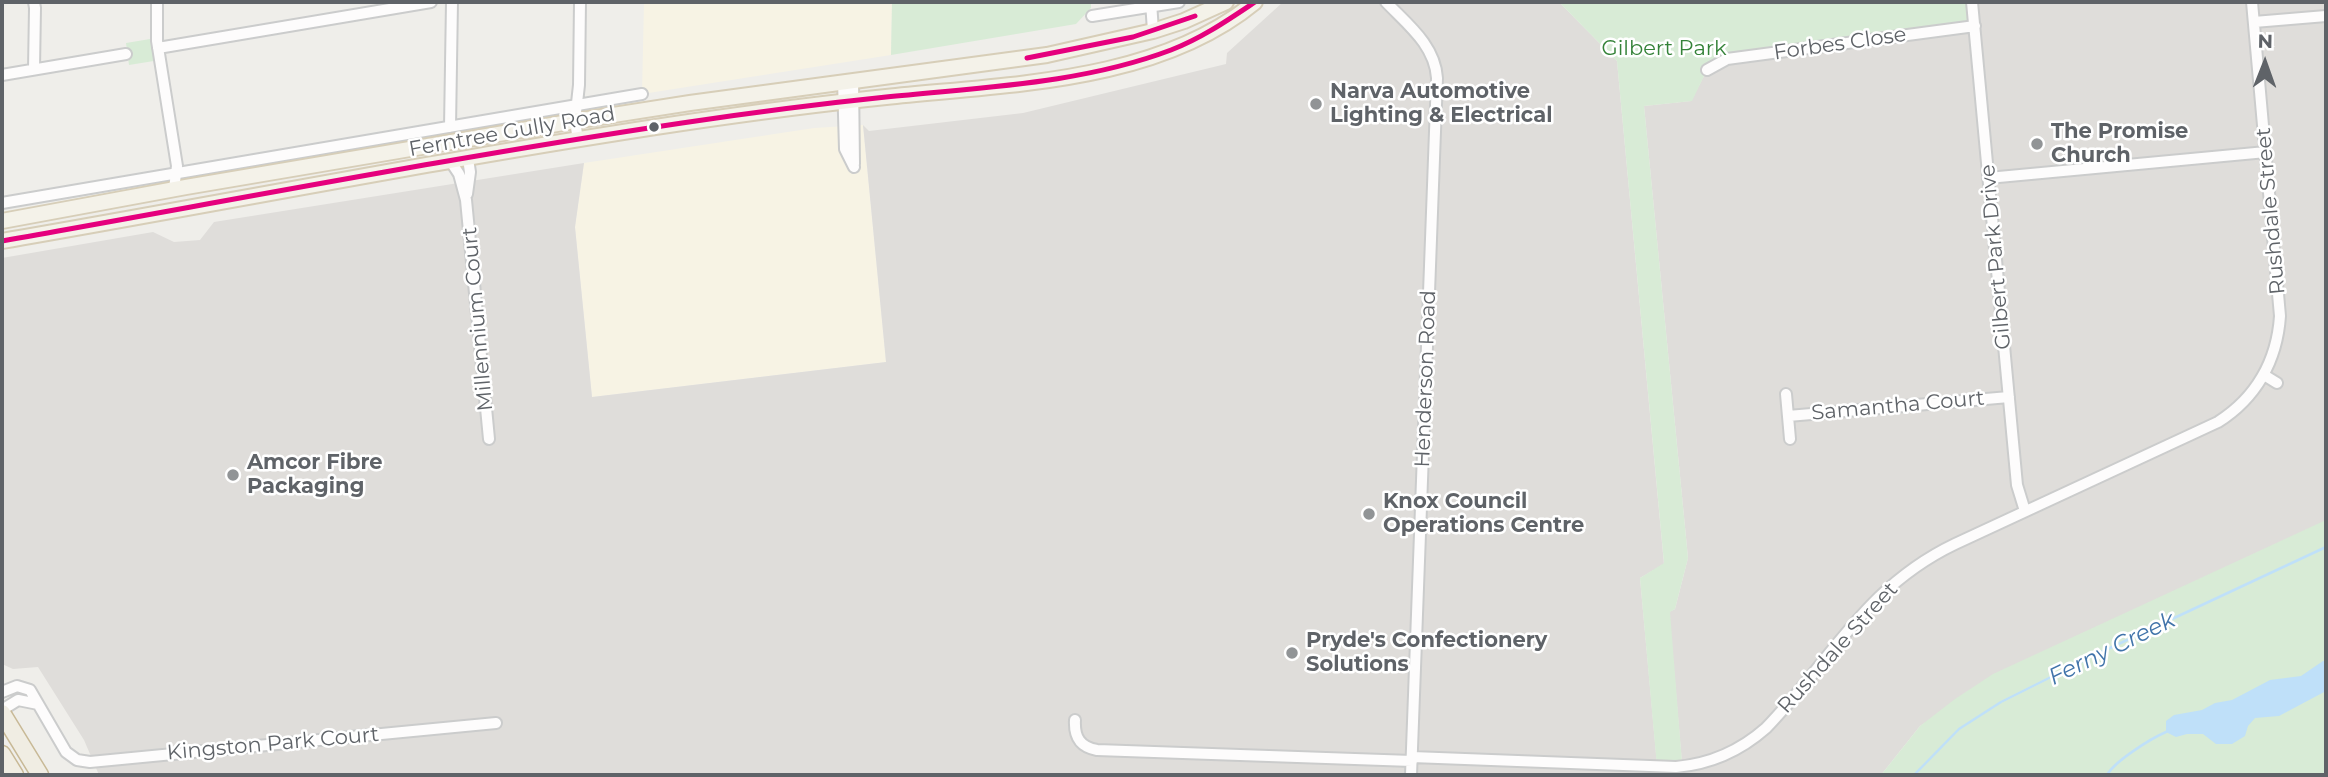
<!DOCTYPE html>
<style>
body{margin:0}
#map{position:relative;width:2328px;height:777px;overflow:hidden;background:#efeeea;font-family:Montserrat,sans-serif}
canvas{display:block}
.frame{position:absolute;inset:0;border:4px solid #5f6368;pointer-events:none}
.north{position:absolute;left:2230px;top:28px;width:70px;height:70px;-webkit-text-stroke:5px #fff;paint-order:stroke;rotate:1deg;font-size:19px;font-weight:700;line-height:28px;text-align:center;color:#5f6368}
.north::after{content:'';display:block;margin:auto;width:24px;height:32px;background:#5f6368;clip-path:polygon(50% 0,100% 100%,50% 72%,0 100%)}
</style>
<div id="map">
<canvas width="2328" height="777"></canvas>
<div class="frame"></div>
<div class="north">N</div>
</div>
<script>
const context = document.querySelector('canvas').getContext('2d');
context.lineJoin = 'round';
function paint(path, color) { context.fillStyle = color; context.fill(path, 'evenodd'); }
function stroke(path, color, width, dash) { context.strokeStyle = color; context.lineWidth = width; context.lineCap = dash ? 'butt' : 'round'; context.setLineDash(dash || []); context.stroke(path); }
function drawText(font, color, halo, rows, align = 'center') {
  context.font = font + ' Montserrat,sans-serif'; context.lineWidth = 5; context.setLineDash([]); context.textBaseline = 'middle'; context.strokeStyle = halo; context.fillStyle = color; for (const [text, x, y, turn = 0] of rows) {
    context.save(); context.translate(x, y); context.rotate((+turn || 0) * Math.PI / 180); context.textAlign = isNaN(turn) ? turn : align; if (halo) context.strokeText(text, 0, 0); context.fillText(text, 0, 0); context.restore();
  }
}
const commercial = new Path2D(`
 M644,2H892L891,55L642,94Z
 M863,125L886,362L592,397L575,227L584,163L814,128Z`);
const industrial = new Path2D(`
 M1283,2H1559L1617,61L1664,564L1640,578L1658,775H99L84,740L38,667L13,669L2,664V258L153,232L174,242L200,240L214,222L584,163L575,227L592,397L886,362L863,125L869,131L1023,113L1226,64L1227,53Z
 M1973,2H2326V521L2079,635L1920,726L1881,775H1683L1669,612L1675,609L1688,558L1644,106L1691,101L1707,70L1727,59Z`);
const green = new Path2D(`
 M892,2H1091V8L1076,24L891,55Z
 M1559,2H1973L1975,26L1727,59L1707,70L1692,101L1644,106L1688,558L1675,609L1670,612L1683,775H1658L1657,767L1640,578L1664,563L1617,61Z
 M156,38L160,60L129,65L126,43Z
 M2326,520V775H1881L1920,726L1955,699L1993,674Z`);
const water = new Path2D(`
 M2323,661H2326V691L2279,716L2255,718L2248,726L2245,736L2232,744H2216L2203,734H2187L2176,737L2166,732V721L2174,715L2202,710L2215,703L2232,700L2270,680L2301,676Z`);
const stream = new Path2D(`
 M1914,775L1959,729L2001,702L2095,655L2326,547
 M2107,775C2115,761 2150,739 2166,732`);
const minor = new Path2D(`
 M34,2L35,8L34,69
 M157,2V41L177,166L174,189
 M1151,2L1153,31
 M1386,2C1407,24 1435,45 1437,78L1411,775
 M1972,2L2017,485L2025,511
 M1092,16L1179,2
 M2254,22L2326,16
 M158,48L431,2
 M1707,70L1727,59L1975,26
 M2,75L126,54
 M853,80L854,164
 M843,81L845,149L854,167
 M450,127L452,2
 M578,140L575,121L579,85L580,2
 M451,162L459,174L466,200L489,439
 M1988,178L2266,152
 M467,194L470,172L468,159
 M2,203L642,94
 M2264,375L2277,383
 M1786,394L1790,439
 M1788,416L2009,397
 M2,692L17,686L30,690L66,752L77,760L90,762L496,723
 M2,710L18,700L38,704
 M1075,720C1074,737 1080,747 1097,750L1412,761
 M1412,757L1676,767C1711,764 1740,751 1766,728C1832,660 1865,587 1955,544L2218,422C2256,398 2277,361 2280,316L2252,2`);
const major = new Path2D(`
 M2,221L186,187L575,121L690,103L1047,55L1153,31L1184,21L1226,2
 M2,241C228,202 454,157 682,123C750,113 818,104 886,97C1008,84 1157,83 1255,2`);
const highway = new Path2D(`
 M2,713L40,775
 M2,754L15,775`);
const bus1 = new Path2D(`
 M1027,58L1133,37L1195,16
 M2,241C228,201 454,157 682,123C749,113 818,104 886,97C982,87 1081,84 1171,50C1202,38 1228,20 1255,2`);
const markers = [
 [1316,104,7,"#919496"],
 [654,127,6,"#5f6368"],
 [2037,144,7,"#919496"],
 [233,475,7,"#919496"],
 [1369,514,7,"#919496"],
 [1292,653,7,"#919496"]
];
const streetNames = [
 ["Forbes Close",1840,44,-8],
 ["Ferntree Gully Road",512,132,-10],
 ["Rushdale Street",2271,211,-95],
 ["Gilbert Park Drive",1996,257,-95],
 ["Millennium Court",478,319,-95],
 ["Henderson Road",1426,379,-88],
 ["Samantha Court",1898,406,-5],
 ["Rushdale Street",1838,648,-48],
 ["Kingston Park Court",273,744,-5]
];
const parkNames = [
 ["Gilbert Park",1664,49]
];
const poiNames = [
 ["Narva Automotive",1330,92],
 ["Lighting & Electrical",1330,116],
 ["The Promise",2051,132],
 ["Church",2051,156],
 ["Amcor Fibre",247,463],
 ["Packaging",247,487],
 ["Knox Council",1383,502],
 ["Operations Centre",1383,526],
 ["Pryde's Confectionery",1306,641],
 ["Solutions",1306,665]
];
const waterNames = [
 ["Ferny Creek",2112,649,-26]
];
paint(commercial, '#f7f3e4');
paint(industrial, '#dfddda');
paint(green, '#d8ebd6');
paint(water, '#bfe0f9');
stroke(stream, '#bfe0f9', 2.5);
stroke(minor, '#cbcccc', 14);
stroke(major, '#d7ceb8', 18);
stroke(highway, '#c8b996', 19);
stroke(minor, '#fdfcfc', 10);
stroke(major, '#f4f2e9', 14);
stroke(highway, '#f0ede3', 16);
stroke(bus1, '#e5007d', 5);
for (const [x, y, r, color] of markers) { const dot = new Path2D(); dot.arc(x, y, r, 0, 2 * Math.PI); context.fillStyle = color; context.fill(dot); stroke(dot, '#fff', 2.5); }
drawText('21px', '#5f6368', '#fff', streetNames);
drawText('21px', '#348238', '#fff', parkNames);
drawText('bold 21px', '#5f6368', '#fff', poiNames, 'left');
drawText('italic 23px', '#4174aa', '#fff', waterNames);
</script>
